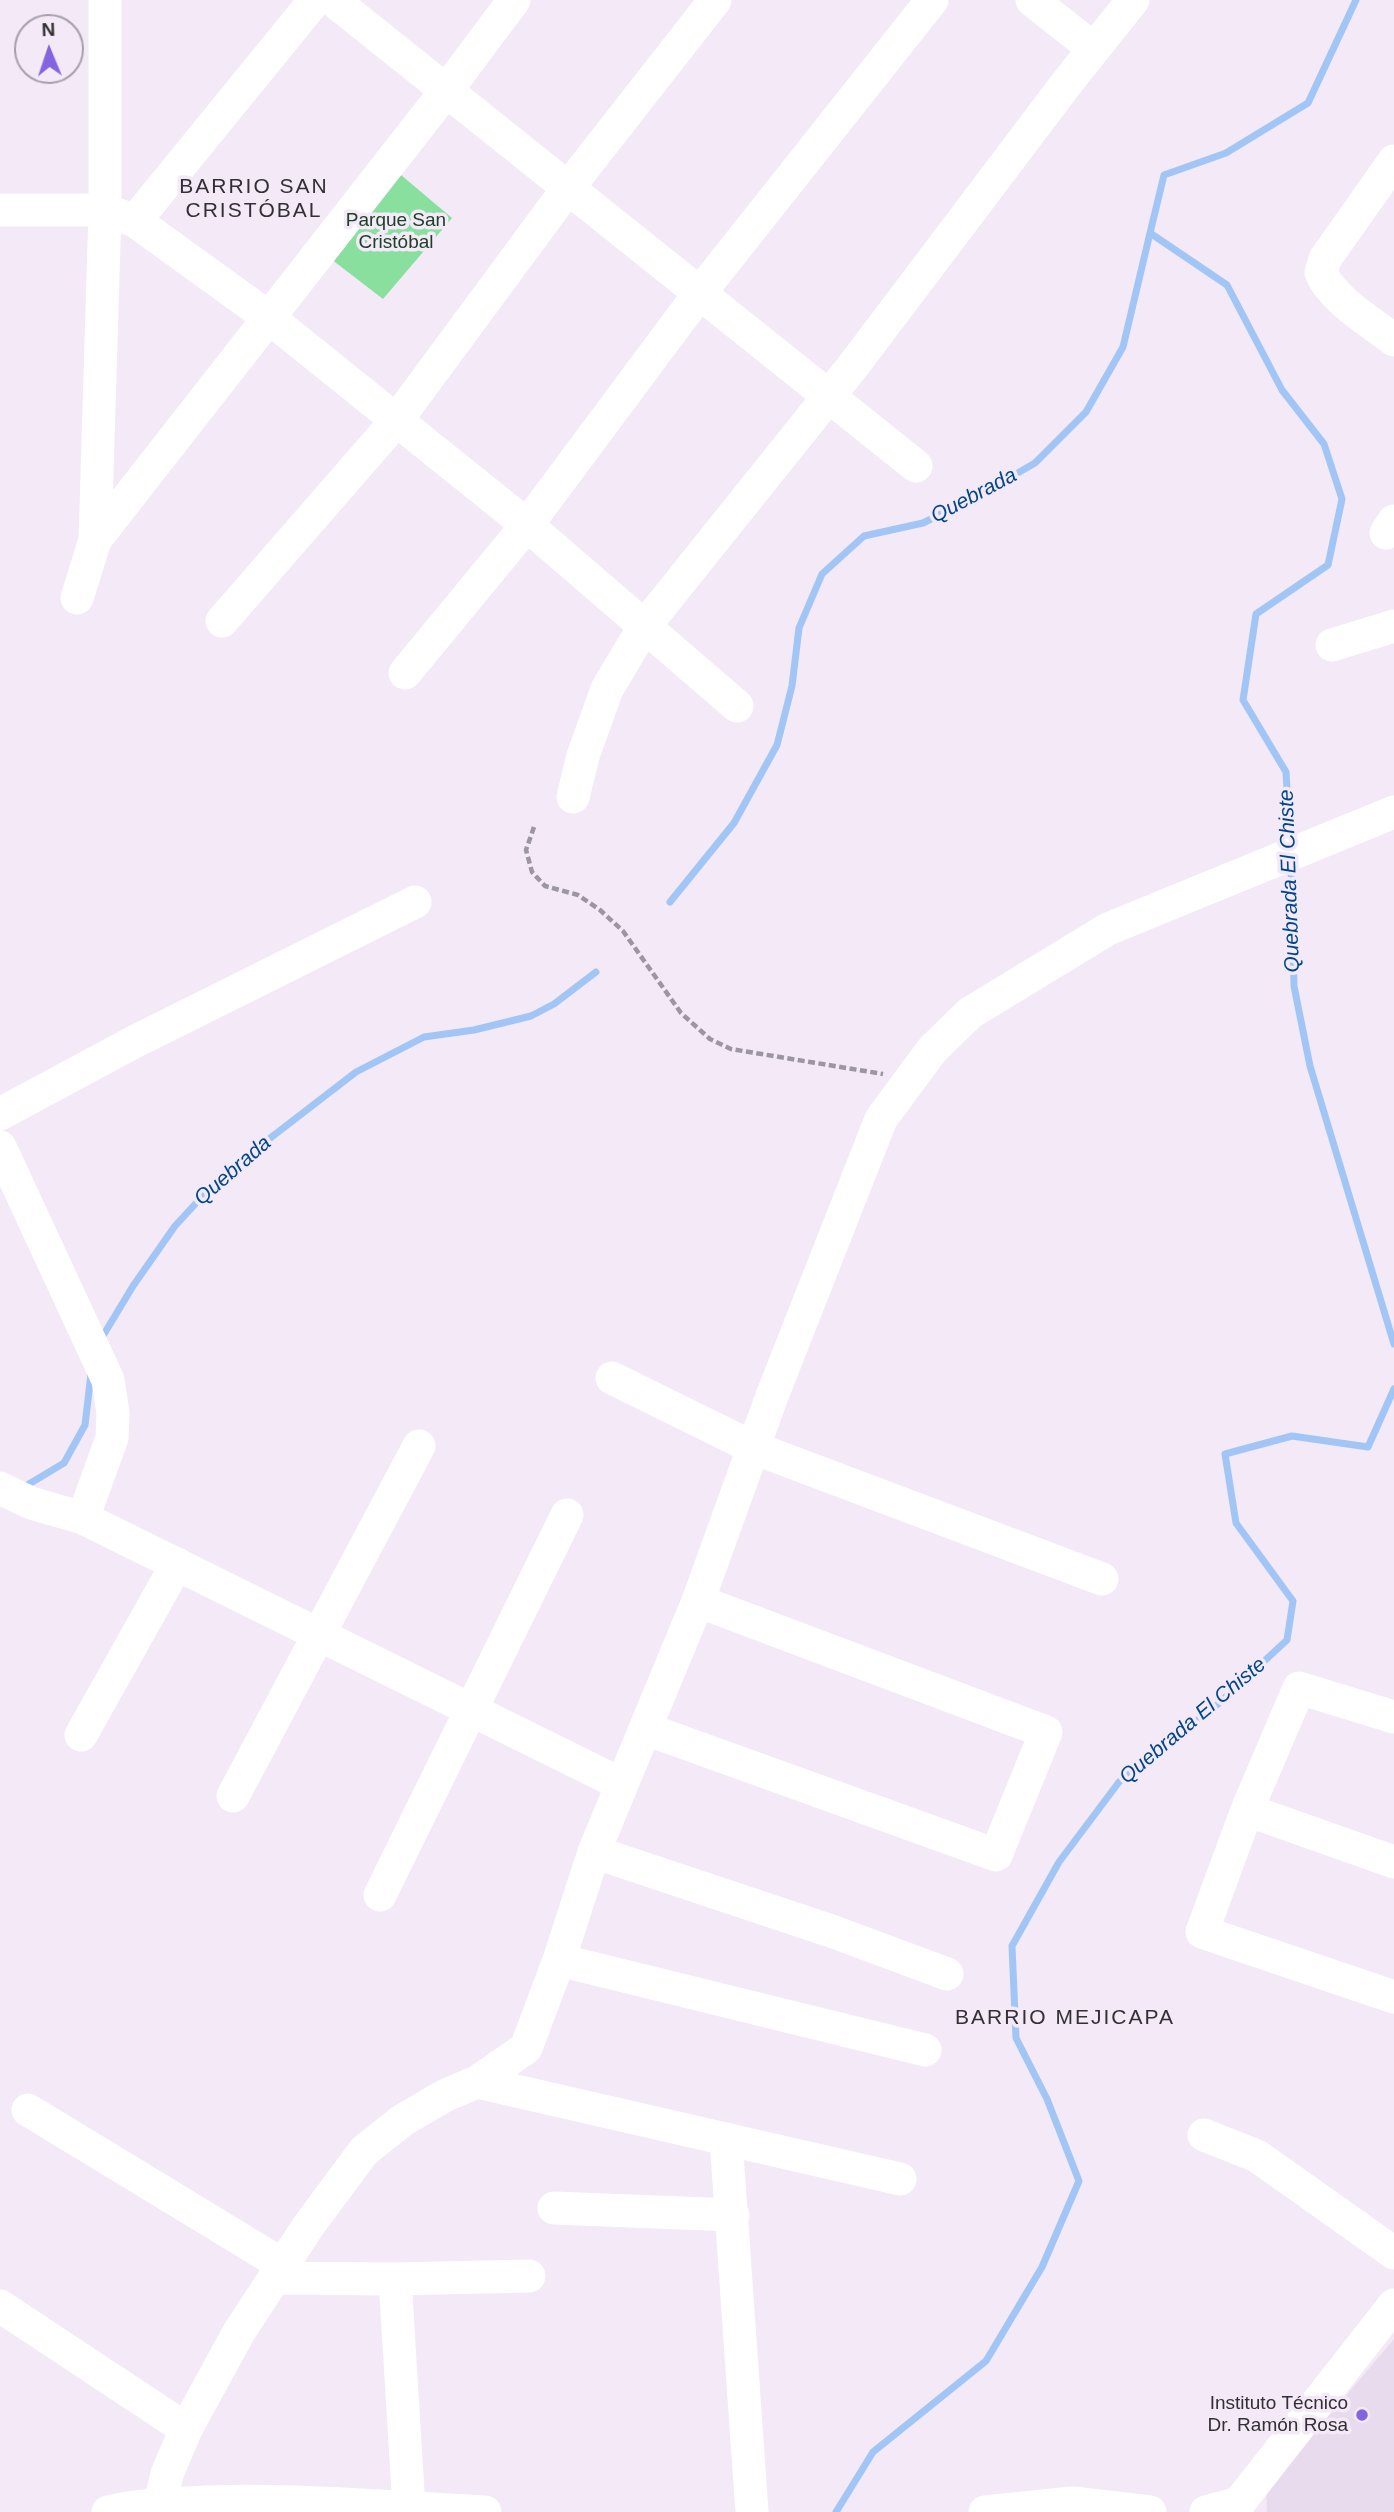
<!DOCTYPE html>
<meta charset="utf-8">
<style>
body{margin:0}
#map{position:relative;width:1394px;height:2512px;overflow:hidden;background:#f3e9f7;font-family:Arial,sans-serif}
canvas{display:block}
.north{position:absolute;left:14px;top:14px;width:70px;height:70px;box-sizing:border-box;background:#f3e9f7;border:2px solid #a69fa9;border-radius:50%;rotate:358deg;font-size:19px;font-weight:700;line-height:28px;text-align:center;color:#333035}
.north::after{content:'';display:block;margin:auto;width:24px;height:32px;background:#8464df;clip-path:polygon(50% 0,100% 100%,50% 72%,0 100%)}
</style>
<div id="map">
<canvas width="1394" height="2512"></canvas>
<div class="north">N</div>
</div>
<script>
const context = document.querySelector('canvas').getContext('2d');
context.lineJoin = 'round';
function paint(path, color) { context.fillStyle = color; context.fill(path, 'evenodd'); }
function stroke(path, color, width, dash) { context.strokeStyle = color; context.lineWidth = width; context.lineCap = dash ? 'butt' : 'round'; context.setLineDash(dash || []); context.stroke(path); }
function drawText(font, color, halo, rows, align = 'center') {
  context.font = font + ' Arial,sans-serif'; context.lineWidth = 7; context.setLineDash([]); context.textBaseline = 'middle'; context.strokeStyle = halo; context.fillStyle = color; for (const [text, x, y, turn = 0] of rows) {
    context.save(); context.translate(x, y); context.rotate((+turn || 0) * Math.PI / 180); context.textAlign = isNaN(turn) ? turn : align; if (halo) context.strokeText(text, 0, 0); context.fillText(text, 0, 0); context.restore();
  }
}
const built = new Path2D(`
 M1394,2339V2512H1267L1266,2490Z`);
const green = new Path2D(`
 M401,175L452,218L383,299L331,259Z`);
const stream = new Path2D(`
 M1290,843L1286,772L1243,700L1256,614L1328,565L1342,499L1324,444L1282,390L1227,285L1150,233L1164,175L1226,153L1308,103L1356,0
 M1291,862L1294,986L1310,1066L1394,1344
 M670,902L734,823L777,745L792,686L799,628L822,574L864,536L923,523L985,492L1035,463L1086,412L1123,347L1150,233
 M101,1339L133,1286L175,1226L221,1176L356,1072L424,1037L474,1030L531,1016L554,1004L596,972
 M24,1487L64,1463L85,1425L91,1374
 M836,2512L873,2452L986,2361L1042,2267L1079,2181L1047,2099L1016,2038L1012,1946L1059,1862L1119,1782L1218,1704L1287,1640L1293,1601L1236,1523L1225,1454L1292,1436L1368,1447L1394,1389`);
const path = new Path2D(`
 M534,827L526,850L532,872L545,886L578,895L600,910L623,931L681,1013L710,1039L731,1049L883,1074`);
const minor = new Path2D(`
 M333,0L916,466
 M1032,0L1094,49
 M1394,161L1325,259L1321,273C1334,301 1370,321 1394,340
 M0,210H105L135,221L268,317L527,525L737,706
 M135,221L315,0
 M1386,533L1394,521
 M95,540L446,91L514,0
 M77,598L95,540L105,210V0
 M222,621L396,421L568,188L715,0
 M1332,645L1394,626
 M405,673L527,525L699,294L932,0
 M573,797L583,756L607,689L644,627L853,366L1066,84L1133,0
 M0,1114L134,1042L415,902
 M0,1147L108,1380L113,1413L112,1438L83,1518
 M612,1378L754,1448L1102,1579
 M0,1488L31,1503L83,1518L621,1784
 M1394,1717L1299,1688L1247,1810L1202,1932L1394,1997
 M646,1729L996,1855L1046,1732L698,1601
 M81,1735L177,1564
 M233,1796L419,1446
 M1247,1810L1394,1862
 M594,1852L834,1932L947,1974
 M380,1895L567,1515
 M559,1960L925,2050
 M477,2082L900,2179
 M28,2110L283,2265
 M1204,2135L1257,2156L1394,2253
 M726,2139L752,2512
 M554,2208L733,2215
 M274,2278L395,2279L529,2276
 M395,2279L409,2508
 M0,2306L186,2429
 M160,2504L167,2474L186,2429L239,2332L309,2225L364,2151L403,2120L446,2095L477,2082L526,2048L559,1960L594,1852L698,1601L772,1396L881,1119L932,1050L970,1013L1108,929L1394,812
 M108,2512C140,2504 172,2504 205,2502C298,2499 391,2507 485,2512
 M985,2512L1073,2503L1150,2512
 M1206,2512L1239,2503L1394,2305`);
const markers = [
 [1362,2415,7,"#8464df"]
];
const parkNames = [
 ["Parque San",396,221],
 ["Cristóbal",396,243]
];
const poiNames = [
 ["Instituto Técnico",1348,2404],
 ["Dr. Ramón Rosa",1348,2426]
];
const neighbourhoodNames = [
 ["BARRIO SAN",254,187],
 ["CRISTÓBAL",254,211],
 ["BARRIO MEJICAPA",1065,2018]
];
const waterNames = [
 ["Quebrada",974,496,-28],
 ["Quebrada El Chiste",1290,881,-92],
 ["Quebrada",233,1171,-41],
 ["Quebrada El Chiste",1193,1721,-40]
];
paint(built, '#e8dbee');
paint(green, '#88df9e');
stroke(stream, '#a1c6f5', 7);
stroke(path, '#9c96a0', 4.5, [7, 3.5]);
stroke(minor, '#fff', 33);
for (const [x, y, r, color] of markers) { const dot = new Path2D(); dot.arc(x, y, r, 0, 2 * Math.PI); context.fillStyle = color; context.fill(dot); stroke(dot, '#f3e9f7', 2.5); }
drawText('19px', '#1c4127', '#f3e9f7', parkNames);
drawText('19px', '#333035', '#f3e9f7', poiNames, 'right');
context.letterSpacing = '2px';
drawText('21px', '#333035', '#f3e9f7', neighbourhoodNames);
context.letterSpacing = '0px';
drawText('italic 21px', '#004689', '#f3e9f7', waterNames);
</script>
